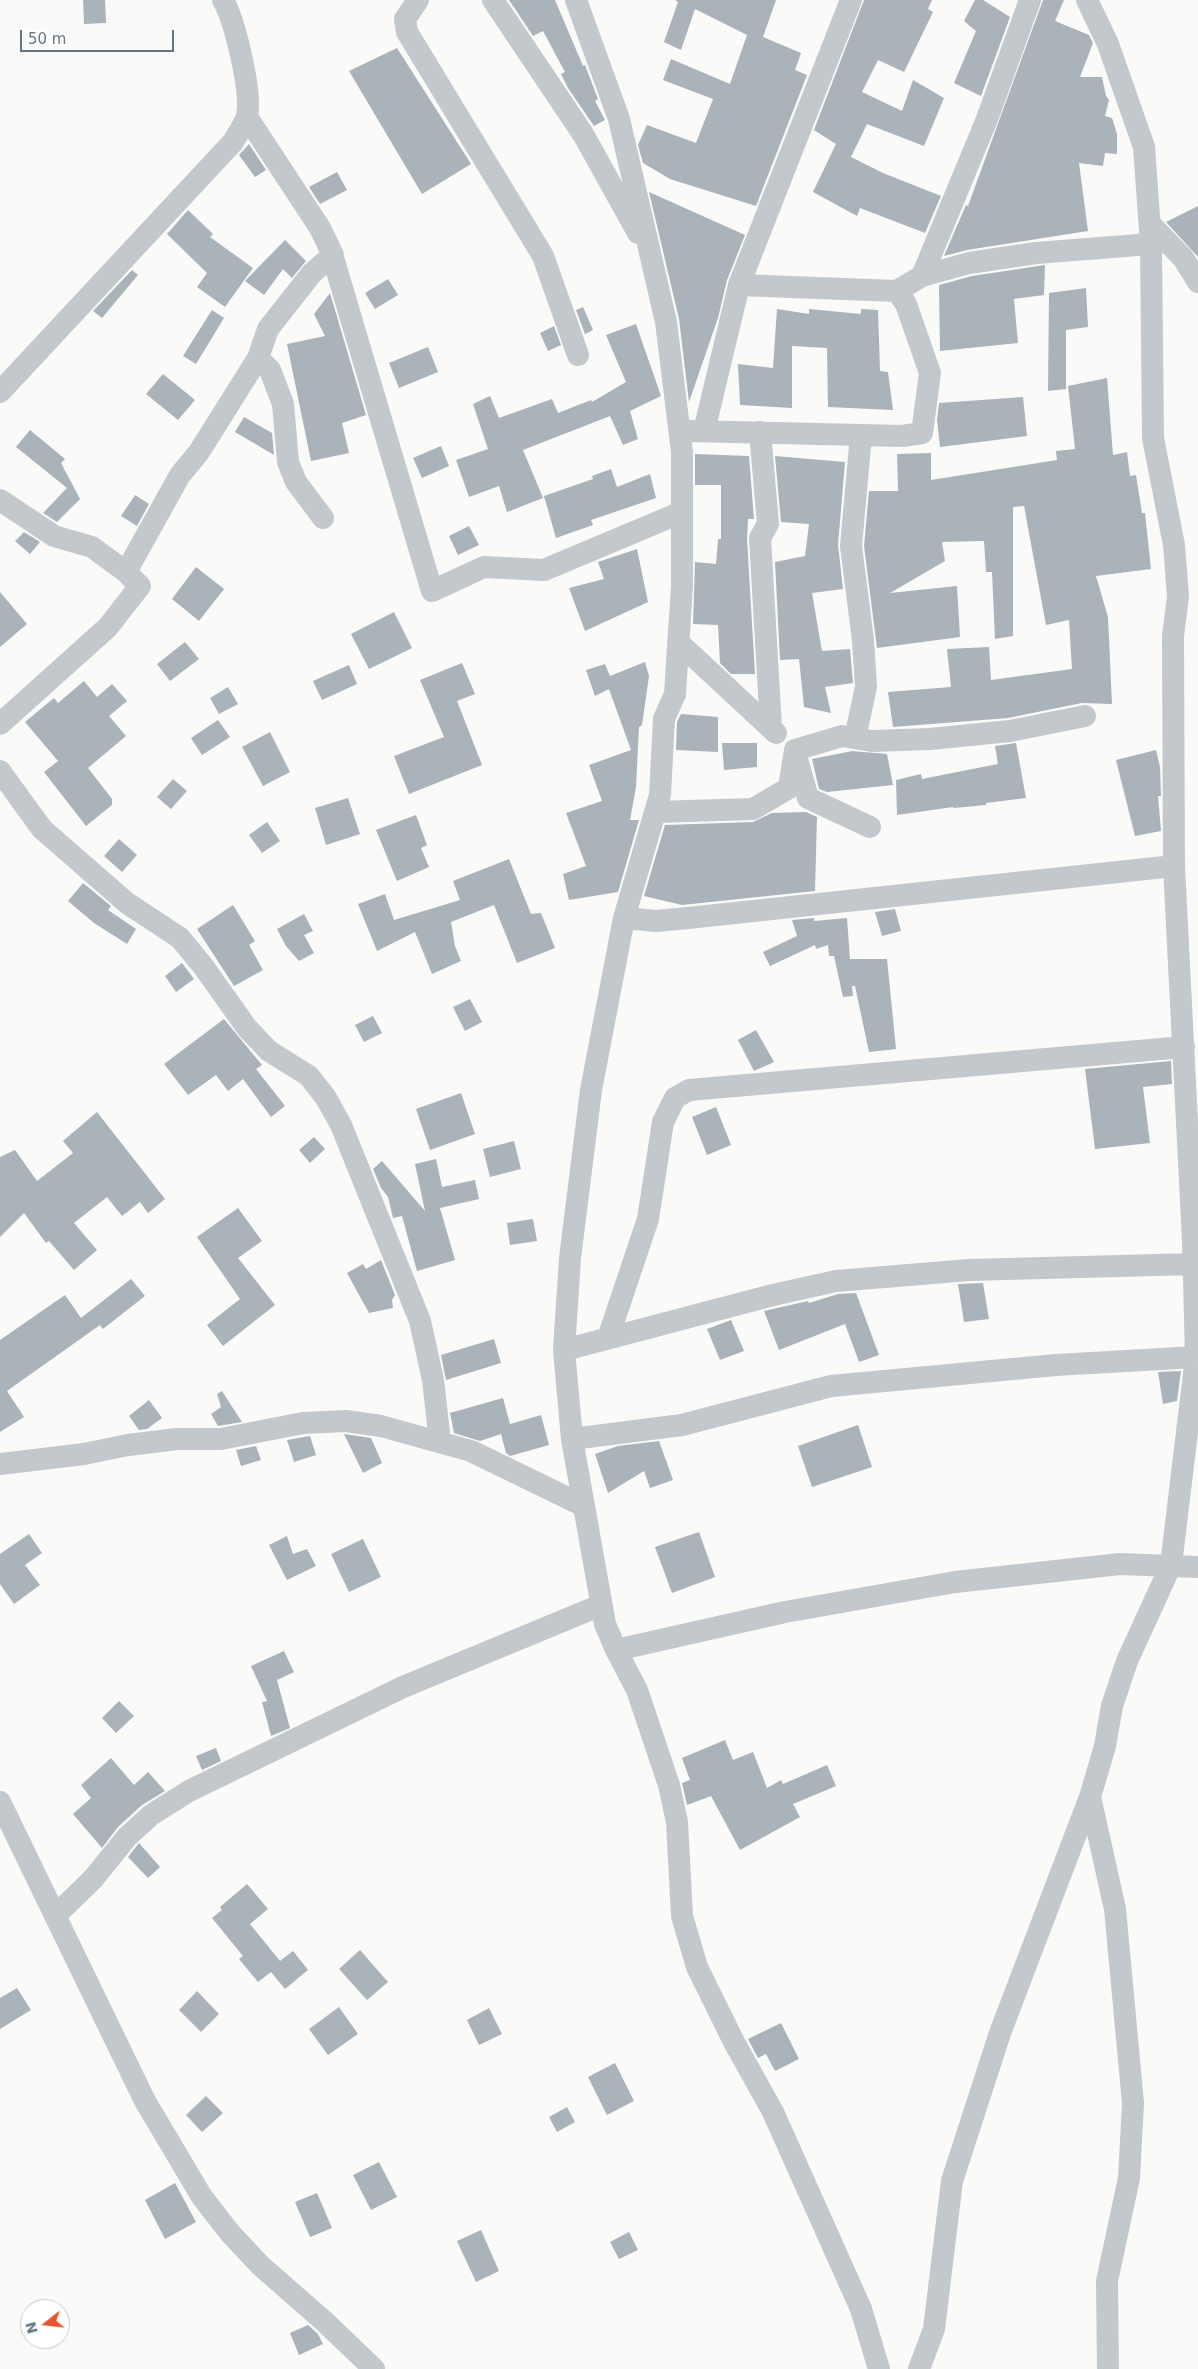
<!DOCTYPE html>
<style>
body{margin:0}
#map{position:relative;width:1198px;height:2369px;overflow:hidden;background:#fafaf8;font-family:"DejaVu Sans",sans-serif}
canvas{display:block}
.north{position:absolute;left:20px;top:2299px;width:50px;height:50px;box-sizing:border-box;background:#fff;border:1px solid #c1c8cd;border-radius:50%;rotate:254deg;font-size:14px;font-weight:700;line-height:20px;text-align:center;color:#657683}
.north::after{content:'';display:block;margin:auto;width:18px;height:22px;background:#e4572e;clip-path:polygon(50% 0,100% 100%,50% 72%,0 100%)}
.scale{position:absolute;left:20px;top:30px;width:154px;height:22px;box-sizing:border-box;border:2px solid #657683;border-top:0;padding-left:6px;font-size:15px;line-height:18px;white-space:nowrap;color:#657683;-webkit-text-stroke:4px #fff;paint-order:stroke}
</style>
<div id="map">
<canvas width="1198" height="2369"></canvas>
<div class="north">N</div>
<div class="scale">50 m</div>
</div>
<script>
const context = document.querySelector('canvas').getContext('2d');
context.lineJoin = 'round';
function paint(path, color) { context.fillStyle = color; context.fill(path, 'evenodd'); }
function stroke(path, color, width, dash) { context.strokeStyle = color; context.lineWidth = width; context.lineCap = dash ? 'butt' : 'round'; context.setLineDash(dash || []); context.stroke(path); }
const building = new Path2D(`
 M83,0H105L106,23L84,24Z
 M509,0H555L583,66L585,65L598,99L595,101L605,120L594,126L568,88L561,74L565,72L543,31L533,36Z
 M675,0H776L763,37L801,53L795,70L807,75L756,206L670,179L643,163L638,145L647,125L696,143L713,99L663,80L671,59L730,84L747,35L695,9L681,50L664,42L678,2Z
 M864,0H932L928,9L933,12L904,72L878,60L862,92L902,111L913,80L944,98L924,146L867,124L851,157L883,173L941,196L925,233L860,208L857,216L813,192L836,144L814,130Z
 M975,0H983L1010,17L981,96L954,83L976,31L964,21Z
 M1043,0H1064L1055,21L1089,35L1093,43L1080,77H1102L1106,96L1109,100L1105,116L1112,118L1117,134V154L1105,153L1103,166L1079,163L1088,231L967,250L944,256L966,205L968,206Z
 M397,48L471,164L422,194L349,71Z
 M249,144L266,170L255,177L239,155Z
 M337,172L347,190L320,204L309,187Z
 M649,192L745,235L727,280L718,318L689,402L679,319Z
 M1198,206V257L1166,222Z
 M188,210L213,234L210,237L253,268L225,307L197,287L207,273L167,234Z
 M285,240L306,261L292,278L283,269L264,295L245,281Z
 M1045,265L1044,295L1014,299L1018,343L940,351L939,285L972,276Z
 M132,270L138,275L102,318L93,311Z
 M388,279L398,295L375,309L365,293Z
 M1086,288L1088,327L1066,330V389L1048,391L1049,293Z
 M330,293L366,415L342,423L349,453L311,461L287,344L325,336L314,314Z
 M583,307L593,330L585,334L576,310Z
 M777,309L809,314V309L861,314V309L878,310L880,371L888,372L893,410L828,407L827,348L792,346V408L740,405L738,364L773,368Z
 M212,310L224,318L196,364L183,356Z
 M636,324L661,396L630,411L638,439L623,445L610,416L523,450L543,498L507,512L499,486L469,497L456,460L488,449L473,404L490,396L499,418L552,399L558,413L591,400L592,402L626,382L606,335Z
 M554,326L561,345L548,351L540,333Z
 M428,347L438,372L399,388L389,363Z
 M163,374L195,400L178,420L146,394Z
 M1107,378L1113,455L1127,452L1130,476L1136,475L1142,513H1145L1151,569L1096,576L1108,617L1112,704L1082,703L1008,718L893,727L888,692L951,687L947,649L989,647L991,680L1072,669L1069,620L1046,625L1024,506L1013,507V636L995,639L992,572H986L984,541L942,542L945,561L890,593L957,586L960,637L877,648L864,546L869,491H898L897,454L931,453V480L1057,460L1056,451L1075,449L1068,386Z
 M1023,397L1027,436L940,447L937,420L939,403Z
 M244,417L272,433L274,455L235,432Z
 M30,430L65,459L61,463L80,499L57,522L43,513L67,488L16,447Z
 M441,446L449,466L422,478L413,458Z
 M695,454L749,456L754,519H748L747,539L755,674H731L720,663L718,625L693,624L695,562L716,564L718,539H721V485H695Z
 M775,456L845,462L838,545L843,589L812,593L822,651L850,649L853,683L825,687L831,713L804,707L799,659L780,660L775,562L805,556L809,524L781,522Z
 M611,469L617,487L650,474L656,498L591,520L593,525L556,538L544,496L593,479L592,476Z
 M135,495L149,504L137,526L121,516Z
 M469,526L479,545L458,555L449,536Z
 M24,532L40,542L30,554L15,541Z
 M637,549L648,602L585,631L569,588L604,579L598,562Z
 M196,567L224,589L199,621L172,599Z
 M0,592L27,624L0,647Z
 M394,612L412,648L369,669L351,634Z
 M185,642L199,659L170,681L157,664Z
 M645,662L649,676L642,725L639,727L636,787L630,820H639L618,892L569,900L563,874L586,866L566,813L602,801L589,765L631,750L609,689L595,696L586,670L605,664L610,676Z
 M462,663L475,694L457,701L482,765L409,794L394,756L444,737L420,680Z
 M349,665L357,684L322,700L313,681Z
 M84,681L97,697L112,684L127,701L109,716L126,736L88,768L112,799V805L86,826L44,772L58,761L25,722L54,698L58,703Z
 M228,687L238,704L219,714L210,698Z
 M681,714L718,717V752L676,750L677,722Z
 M218,720L230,737L202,755L191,738Z
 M270,732L290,772L263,786L242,747Z
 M722,743H757V767L724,770Z
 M1016,743L1026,798L986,803V805L954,808L953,807L897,815L896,780L921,774L922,779L998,764L995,746Z
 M1156,750L1160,767L1161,796H1158L1161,831L1135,836L1116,760Z
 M852,751L887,754L893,785L827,792L819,789L812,759Z
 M173,779L187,791L171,809L157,797Z
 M348,798L360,834L326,845L315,808Z
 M806,812L817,817L815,891L682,905L644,896L665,825L753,822L772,813Z
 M416,815L427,845L421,848L429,867L397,881L376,830Z
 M267,822L280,841L262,853L249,835Z
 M119,839L137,855L122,872L104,856Z
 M509,859L531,914L541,913L555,948L517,963L494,905L451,922L455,946L461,961L432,974L415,932L377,951L358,904L385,894L394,920L460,900L453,881Z
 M83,883L111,906L108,910L136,929L127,944L94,923L68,901Z
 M233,905L255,941L249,945L263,970L234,986L197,929Z
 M895,909L901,931L882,936L875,912Z
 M304,914L313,931L304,935L314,953L299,961L286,946L277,929Z
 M814,918V921L847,918L850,959H887L896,1049L869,1052L855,986H852L853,996L843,997L834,956H829L828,945L816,949L815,945L770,966L763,952L797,936L792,920Z
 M182,963L194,979L176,992L165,976Z
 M470,999L482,1022L465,1031L453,1007Z
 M373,1016L382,1033L364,1042L355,1025Z
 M224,1019L262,1065L256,1069L285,1106L271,1117L243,1079L228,1091L216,1075L188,1095L164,1064Z
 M756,1030L774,1062L754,1071L738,1040Z
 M1171,1061L1172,1084L1143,1087L1150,1143L1095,1149L1085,1069Z
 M461,1093L475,1134L430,1150L416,1109Z
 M716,1107L731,1145L707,1155L692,1117Z
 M97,1112L165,1199L148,1213L140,1202L122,1216L107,1197L74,1223L97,1250L74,1270L49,1241L46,1243L24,1213L0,1237V1157L15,1150L37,1181L73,1153L63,1141Z
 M314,1137L325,1149L310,1163L299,1150Z
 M514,1141L521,1169L490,1177L483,1149Z
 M436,1159L442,1187L475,1180L479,1199L440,1208L455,1260L417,1271L402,1216L393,1218L388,1197L381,1188L373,1169L382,1161L425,1211L415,1164Z
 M238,1208L262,1241L238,1258L275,1305L223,1346L207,1325L240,1299L197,1237Z
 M533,1219L537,1241L510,1245L507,1223Z
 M381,1260L395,1295L392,1300L393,1308L369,1313L347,1273L363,1264L366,1269Z
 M131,1279L145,1296L103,1329L100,1325L7,1391L24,1417L0,1432V1340L65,1295L81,1318Z
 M983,1283L989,1319L964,1322L958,1284Z
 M856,1293L879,1355L859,1362L845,1324L779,1350L764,1311L808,1301L809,1303L838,1294Z
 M731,1320L744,1351L720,1360L707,1329Z
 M494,1339L501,1363L446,1380L441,1355Z
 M1181,1371L1177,1401L1163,1404L1158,1372Z
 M222,1391L229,1402L242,1422L218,1426L211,1414L221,1407L217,1394Z
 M503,1398L510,1424L541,1415L549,1445L510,1456L506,1453L501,1434L480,1441L454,1433L450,1413Z
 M149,1400L162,1418L147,1429L139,1430L129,1416Z
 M858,1425L872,1467L812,1487L798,1446Z
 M344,1434L371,1438L382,1463L363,1473Z
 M310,1436L316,1455L294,1462L287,1440Z
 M659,1441L673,1480L650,1488L644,1471L608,1493L595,1454L618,1446Z
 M256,1446L261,1460L241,1466L236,1450Z
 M699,1532L715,1577L672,1593L655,1547Z
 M29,1534L42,1553L25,1565L40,1585L14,1604L0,1584V1554Z
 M287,1536L293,1554L307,1549L316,1566L287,1580L269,1545Z
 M363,1539L381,1577L349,1592L331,1554Z
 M284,1651L294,1672L277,1680L290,1728L271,1736L262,1702L267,1701L251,1666Z
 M119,1701L134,1716L116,1733L102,1718Z
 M725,1740L733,1760L753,1752L767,1788L781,1780L783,1784L827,1765L836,1786L793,1804L800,1817L740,1850L711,1796L687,1805L682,1783L690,1780L682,1758Z
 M216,1748L221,1761L202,1770L196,1756Z
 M111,1758L134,1785L148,1772L165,1791L142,1805L118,1827L102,1848L73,1814L91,1798L81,1785Z
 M139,1843L160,1867L148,1878L128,1857Z
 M247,1884L268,1909L250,1924L280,1961L293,1951L308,1970L285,1989L271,1972L258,1982L239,1959L243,1956L212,1918L222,1910L220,1907Z
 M360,1950L388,1982L367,2000L339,1969Z
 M17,1988L31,2010L0,2029V1998Z
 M197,1991L219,2014L201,2032L179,2010Z
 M339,2007L358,2034L328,2055L309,2029Z
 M489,2008L502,2034L479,2045L467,2020Z
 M781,2023L799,2059L775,2071L766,2054L758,2058L748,2039Z
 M615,2063L634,2101L607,2115L588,2077Z
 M206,2096L223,2113L202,2132L186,2115Z
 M567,2107L575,2122L557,2132L549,2117Z
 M379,2162L397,2197L371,2210L353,2175Z
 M175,2183L196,2222L165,2239L145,2200Z
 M317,2193L332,2228L310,2237L295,2202Z
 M481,2230L499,2271L476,2282L457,2241Z
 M629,2232L638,2250L619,2259L610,2242Z
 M308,2325L318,2334L323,2344L299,2355L290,2333Z`);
const minor = new Path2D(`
 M418,0L405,19L407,32L543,256L578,355
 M493,0L583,134L638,233
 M576,0L619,119L666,322L682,452V586L675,694L664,719L660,795L624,918L591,1090L570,1258L564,1350L572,1439L605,1624L616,1650L637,1690L669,1785L677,1822L682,1916L697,1967L734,2042L773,2112L861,2309L879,2369
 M1087,0L1108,44L1144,147L1151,244L1153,438L1174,545L1178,597L1173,636L1174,866L1193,1241L1196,1357L1171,1565L1127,1661L1112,1706L1105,1746L1090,1797L1115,1909L1133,2103L1129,2178L1107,2281L1108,2369
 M247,117L320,228L331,251L432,591L484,567L544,570L682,512
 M1151,225L1183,258L1198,282
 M922,276L987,119L1030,0
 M739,285L851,0
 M258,358L270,370L283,404L288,462L296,482L323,518
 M0,392L233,142C237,135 245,124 247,116C252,92 235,21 223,0
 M690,431L861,435L851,546L863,640L866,687L855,738
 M704,431L739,285L897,291L922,276L969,263L1036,253L1151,244
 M760,432L768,524L760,538L771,728
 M861,435L902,436L922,433L930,373L906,304L897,291
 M0,500L54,536L92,547L126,572L140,586L108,627L0,724
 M126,572L180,475L199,452L258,358L268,329L312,273L333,255
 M678,642L776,733
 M797,759L808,798L870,827
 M0,771L42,829L127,903L180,938L203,966L247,1028L269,1051L309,1076L326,1098L341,1125L420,1321L433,1380L440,1442
 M656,812L753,809L789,788L795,750L842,736L872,741L930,739L1010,731L1085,716
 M624,918L656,921L688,918L1174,866
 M608,1338L648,1219L663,1122L675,1098L689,1090L1184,1047
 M564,1350L773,1295L836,1281L969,1270L1194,1264
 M572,1439L682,1425L831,1386L1056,1365L1196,1357
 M0,1464L84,1454L128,1445L177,1439H221L303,1423L346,1421L381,1426L471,1451L582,1505
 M616,1650L785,1612L955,1582L1120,1564L1198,1567
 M0,1802L145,2101L202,2197L230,2233L261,2266L325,2322L374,2369
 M55,1916L93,1879L127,1837L151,1815L189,1791L403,1687L601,1605
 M919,2369L934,2329L952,2181L1000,2033L1090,1797`);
paint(building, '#aab3b9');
stroke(minor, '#c3c8cc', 22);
</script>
